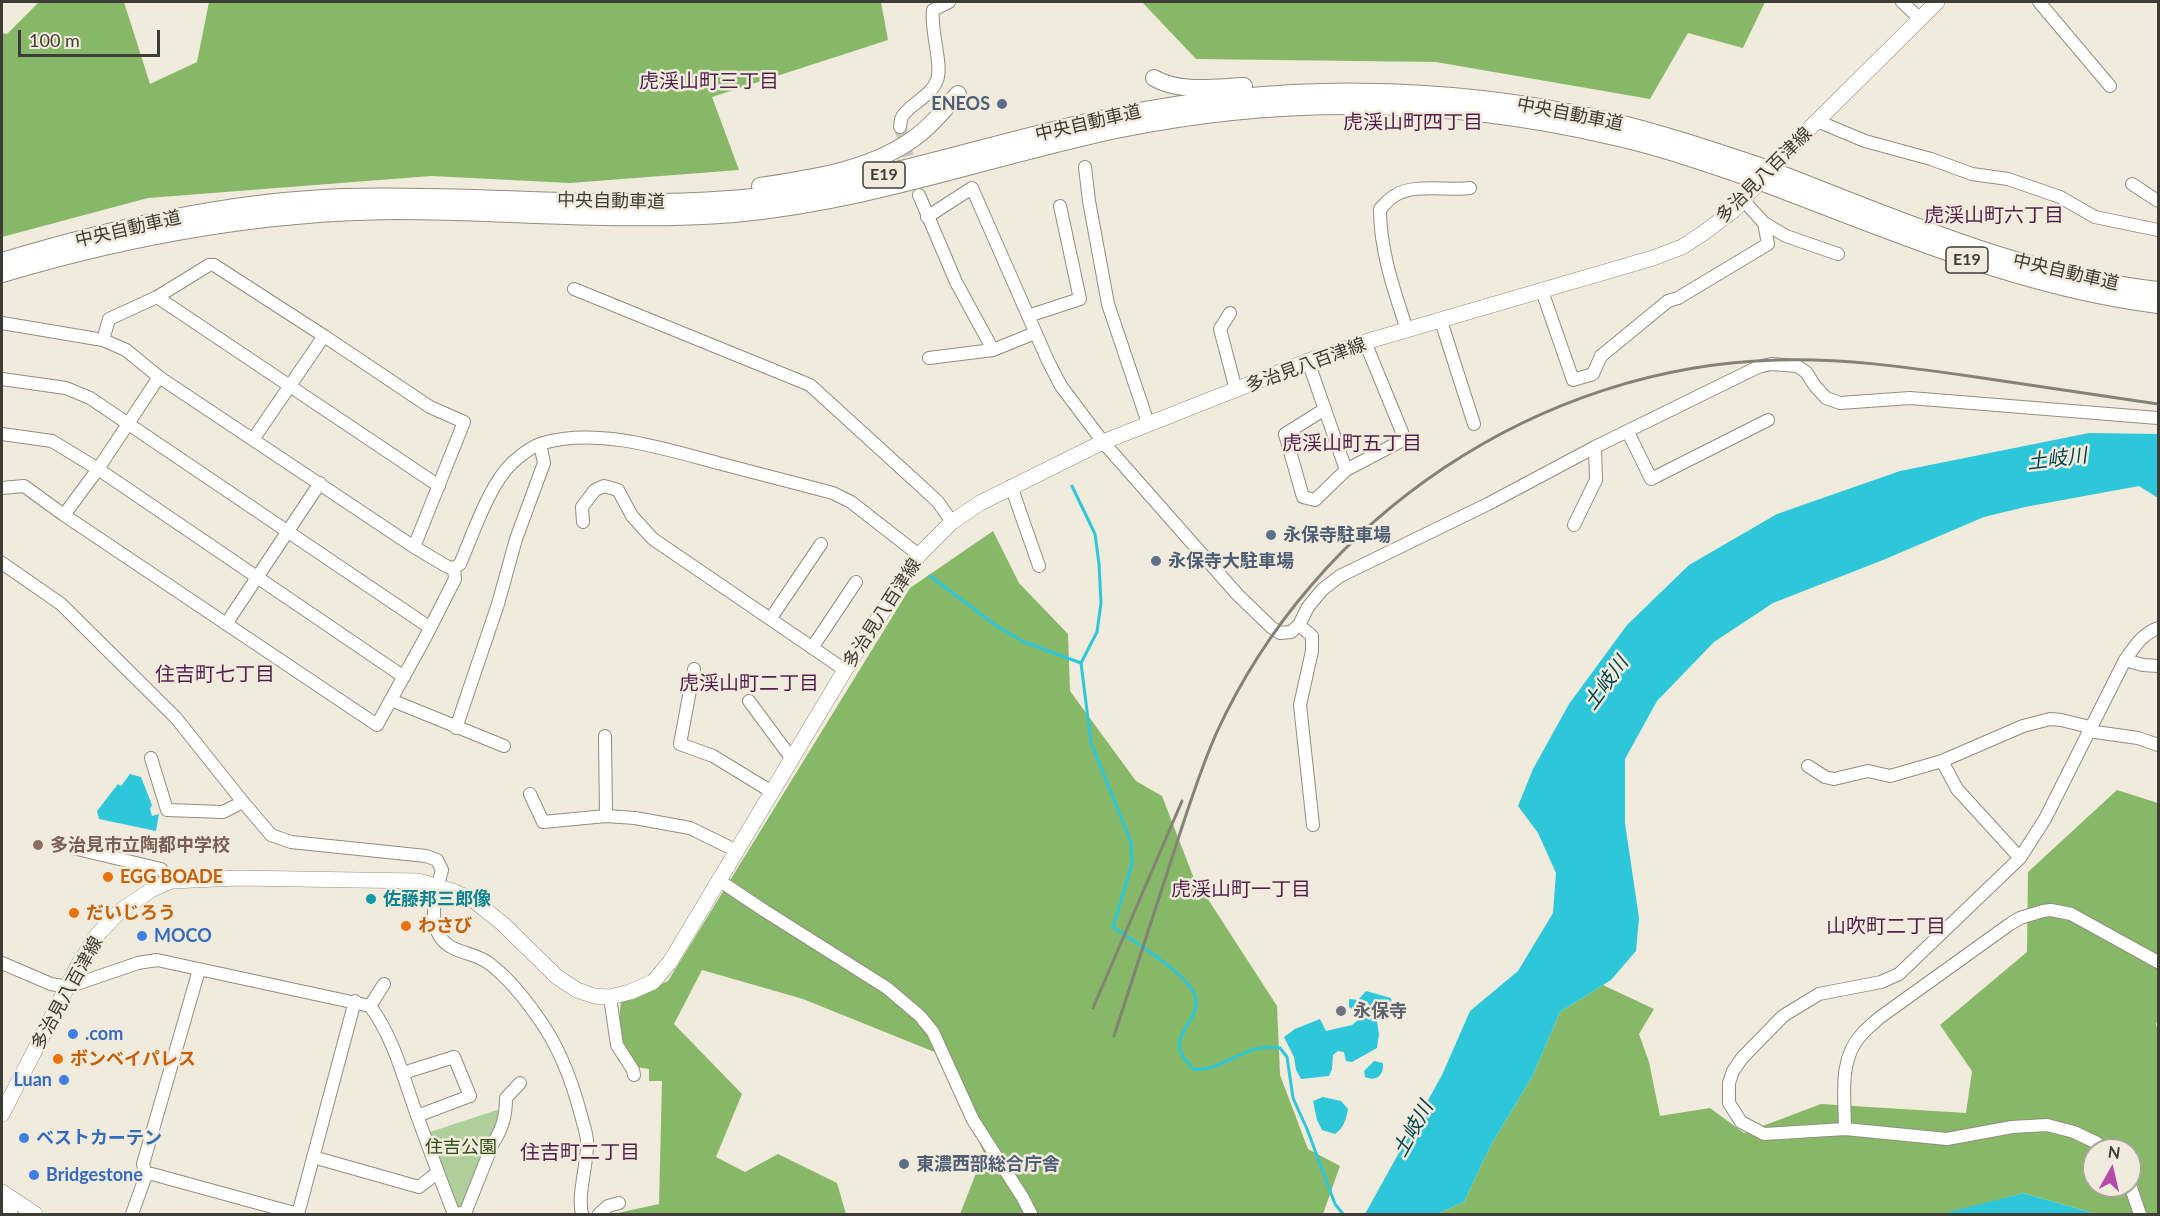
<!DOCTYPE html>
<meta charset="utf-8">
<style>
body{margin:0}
#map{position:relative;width:2160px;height:1216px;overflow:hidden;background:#f0ebdc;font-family:Lato,sans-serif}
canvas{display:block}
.frame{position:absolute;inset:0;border:3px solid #3e3c36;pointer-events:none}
.north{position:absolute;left:2082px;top:1138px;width:60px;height:60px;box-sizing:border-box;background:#f0ebdc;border:2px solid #a9a59a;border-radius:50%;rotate:8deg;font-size:16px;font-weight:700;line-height:24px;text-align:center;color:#3e3c36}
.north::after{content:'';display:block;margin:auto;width:21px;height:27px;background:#b54aab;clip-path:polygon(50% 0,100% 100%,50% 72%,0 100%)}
.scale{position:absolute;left:18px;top:30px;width:142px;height:27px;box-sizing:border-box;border:3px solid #3e3c36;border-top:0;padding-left:8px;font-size:18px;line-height:21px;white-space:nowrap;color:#3e3c36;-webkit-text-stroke:4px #f0ebdc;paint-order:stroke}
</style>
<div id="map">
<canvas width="2160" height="1216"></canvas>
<div class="frame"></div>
<div class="north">N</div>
<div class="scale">100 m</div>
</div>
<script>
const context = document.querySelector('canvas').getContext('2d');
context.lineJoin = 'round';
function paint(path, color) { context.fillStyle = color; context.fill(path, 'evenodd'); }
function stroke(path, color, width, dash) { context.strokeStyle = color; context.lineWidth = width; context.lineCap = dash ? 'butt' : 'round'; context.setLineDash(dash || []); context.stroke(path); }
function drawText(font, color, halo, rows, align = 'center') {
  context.font = font + ' Lato,"Noto Sans JP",sans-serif'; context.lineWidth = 5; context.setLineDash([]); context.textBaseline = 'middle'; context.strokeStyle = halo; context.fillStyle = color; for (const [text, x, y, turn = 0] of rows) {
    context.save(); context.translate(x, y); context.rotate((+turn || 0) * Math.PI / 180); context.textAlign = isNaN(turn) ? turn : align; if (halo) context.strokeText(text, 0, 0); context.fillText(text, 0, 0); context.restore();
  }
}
const green = new Path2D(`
 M500,1109L502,1115L462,1208L455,1207L430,1132Z`);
const forest = new Path2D(`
 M39,2H124L150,84L197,62L209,2H881L888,40L712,97L739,170L570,183L431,176L148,198L2,237V33L7,34Z
 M1142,2H1765L1743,48L1688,33L1650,99L1436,62L1196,59Z
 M993,531L1019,583L1068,634L1070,691L1136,781L1162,796L1193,876L1277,1006L1280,1075L1308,1149L1340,1166L1323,1214H960L984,1153L937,1053L803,999L702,970L674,1024L742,1094L716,1157L745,1172L778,1154L837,1183L846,1214H613L659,1204L662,1081H649V1069L637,1067C617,1039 617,1036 621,1002L668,981L910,588Z
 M2117,790L2158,803V1020L2156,1024L2158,1031V1214H2096L2023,1193L1945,1214H1437L1464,1202L1491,1145L1532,1077L1560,1012L1603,985L1654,1009L1639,1034L1649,1062L1660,1116L1710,1108L1744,1133L1821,1104L1966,1113L1972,1071L1940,1025L2027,952L2028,872ZM2094,1150H2130V1186H2094Z`);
const water = new Path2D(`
 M2089,433L2158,434V498L2139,486L2025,507L1984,517L1883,560L1773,603L1714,642L1657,701L1625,759V823L1639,918L1636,951L1611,980L1560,1012L1532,1077L1491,1145L1464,1202L1437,1214H1365L1442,1075L1470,1011L1518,971L1553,913L1556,873L1538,833L1518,806L1533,769L1569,704L1627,625L1689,565L1777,514L1900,471Z
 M130,774L141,777L152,805L150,809L152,816L159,814L156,831L99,819L97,811L118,784L121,786Z
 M1366,991L1391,998L1392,1004L1389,1009L1378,1011L1376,1016L1379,1034L1377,1048L1352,1062L1346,1061L1344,1052L1338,1051L1333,1055L1332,1069L1329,1076L1301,1079L1296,1070L1294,1057L1284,1037L1295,1029L1320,1019L1326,1031L1352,1025L1358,1020L1355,1011L1349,1007V999L1358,1000Z
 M1374,1061L1383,1063C1384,1075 1377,1082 1365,1077L1364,1071Z
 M1323,1097L1341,1101L1348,1109C1346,1119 1344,1128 1335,1134L1322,1130L1317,1120L1313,1101Z
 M2023,1193L2096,1214H1942Z`);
const stream = new Path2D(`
 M1072,486L1095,534L1099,564L1101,603L1097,632L1081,663L1091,743L1131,842L1132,864L1113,927C1132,940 1188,974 1195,996C1203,1026 1156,1036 1195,1070C1201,1069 1209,1069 1215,1066C1239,1057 1252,1044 1280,1048L1287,1057L1293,1098L1307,1129L1335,1204L1343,1214
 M930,576L998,627L1024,642L1081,663`);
const minorTunnel = new Path2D(`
 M900,127L913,175`);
const minor = new Path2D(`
 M1902,2L1919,18
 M2039,2L2110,86
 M1817,121L1865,141L1931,159L1972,174L2008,179L2060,197L2095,217L2158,230
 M900,127C901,123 900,120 902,117C908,105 931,97 937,80C943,65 930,30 933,10L949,2
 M1085,167L1089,201L1108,304L1148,423
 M2132,184L2158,201
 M919,195L956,282L993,350
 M927,217L972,188L1048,361L1061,386L1103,442L1237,594L1271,627L1280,633L1291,632L1299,625L1308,607L1322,590L1340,576L1488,504L1595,447L1758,367L1771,364L1797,366L1806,372L1815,386L1826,398L1840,403L1910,398L2158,418
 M1764,223L1786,236L1838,254
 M574,289L810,385L923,488L938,502L952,522
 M1542,291L1573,380L1593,374L1601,356L1668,301L1678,298L1768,244L1764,223L1744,201
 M157,297L209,265H214L324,336
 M1230,313L1220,329L1236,390
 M1028,316L1080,299L1060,206
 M1441,321L1474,424
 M2,323L103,340L126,350L159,377L414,547L448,567L454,568
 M1407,330C1394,290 1380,251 1380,209C1384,205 1389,199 1394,196C1413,183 1448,191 1470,188
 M103,340L109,319L157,297L439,486
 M929,358L993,350L1035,333
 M1308,361L1346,470
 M2,379L66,388L90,398L429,627
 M1325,409L1285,434L1303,497L1315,500L1346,470L1401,441L1402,432L1365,342
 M1628,432L1651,479L1768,420
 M2,434L52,441L98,469L404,677
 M254,438L324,336L430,407L464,422L414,547
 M1011,486L1039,566
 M2,488L24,486L64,515L377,725L425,638L455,579L454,568
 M64,515L98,469L159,377
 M583,522L582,507L595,490L604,486L618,490L632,516L653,539L845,670
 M1574,525L1596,480L1595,447
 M2,563L61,604L176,718L243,802L271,835L291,842L426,856L437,860L442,870C435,894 424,934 453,948C465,954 479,955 490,964C508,978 526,1000 539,1019C560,1048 572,1081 581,1115C583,1124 587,1133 587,1142C588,1164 577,1193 582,1214
 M454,568L460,564C473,534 489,485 512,463C521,455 532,446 543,443C598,427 665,449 718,463C756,473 795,483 833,493L851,502L919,555
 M771,618L821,544
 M226,624L320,483
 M1299,625L1312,636V651L1300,705L1313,825
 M812,648L856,582
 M2125,660L2143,665L2158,666
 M694,669L680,744L713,756L772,792
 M391,700L504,746
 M749,701L792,759
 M456,728L498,604L516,539L544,463L540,444
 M2088,731L2138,738L2158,745
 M605,736L606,816
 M151,758L167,810L223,812L243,802
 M1942,761L1957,789L2020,858
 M1808,766L1825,777L1834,779L1868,771L1890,776L1942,761L2023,726L2050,719L2061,720L2090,727
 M530,794L543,822L606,816L635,818L690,828L737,851
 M73,848L161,869L171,881
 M720,881L765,911L887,988L920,1016L933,1032L973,1120L1023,1198L1031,1214
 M2,963L51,984L68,987L138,963L157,960L370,1006C392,1035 402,1073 414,1107C427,1143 440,1179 454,1214
 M610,997L617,1045L633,1070L634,1075
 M370,1006L384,984
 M403,1073L454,1057L470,1096L417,1116
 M1845,1129C1845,1097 1838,1059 1862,1034C1867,1028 1874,1023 1879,1018L2010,924L2020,918L2043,911L2051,910L2071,914L2158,962
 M2104,1150L2097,1143L2074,1132L2047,1125L2012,1127L1947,1139L1845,1129L1764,1134L1741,1122L1729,1103V1083L1733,1071L1742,1058L1783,1016L1819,994L1881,982L1899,974L2020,858L2045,819L2125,660C2135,646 2142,634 2158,628
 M313,1157L419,1187L437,1173
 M146,1175L143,1164L199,970
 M2130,1185L2140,1214
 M132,1214L146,1175L152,1174L298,1214
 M298,1214L355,1001
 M458,1214L466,1211L493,1143C503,1128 506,1115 506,1098L520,1083
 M599,1214L608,1206L619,1203`);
const major = new Path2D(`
 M2,1114L79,964L97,935L119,912L151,890L171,881L238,878L418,881L455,892L473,900L503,924L557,977L577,990L594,996L610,997L630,992L653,982L670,962L845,670L919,555L952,522L980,503L1103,442L1308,361L1365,342L1653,258L1682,247L1702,234L1734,210L1789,149L1937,2
 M2,1192L35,1214
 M2,1208L10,1214`);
const highway = new Path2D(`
 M1154,78C1179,93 1216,87 1244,86
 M1789,177C1910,224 2029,276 2158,290
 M760,186C812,178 870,170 913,139C930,127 944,110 958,94
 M1782,190C1905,237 2027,289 2158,305
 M2,261C113,228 227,201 344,197C472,193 601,209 729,199C863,189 983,143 1114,116C1275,83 1442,83 1602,119C1655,131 1706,148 1757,165
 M2,274C130,236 261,212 396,211C508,211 621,223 734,214C867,202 986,158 1116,130C1279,96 1448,98 1610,136C1657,146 1702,162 1747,177`);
const rail = new Path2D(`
 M1093,1008L1182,801
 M1114,1036C1133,978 1152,919 1171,861C1185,818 1198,775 1216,734C1315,516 1539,366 1778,360C1842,358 1906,367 1969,376C2032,385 2095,395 2158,404`);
const highwayBridge = new Path2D(`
 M1757,165L1789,177
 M1747,177L1782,190`);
const markers = [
 [1002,104,6,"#5c6f8a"],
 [1271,535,6,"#5c6f8a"],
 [1156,561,6,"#5c6f8a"],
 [38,845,6,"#8d6e63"],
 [108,877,6,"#e8710a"],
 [371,899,6,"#0f9aa8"],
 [74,913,6,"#e8710a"],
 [406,926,6,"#e8710a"],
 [142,936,6,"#3f7fe0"],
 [1341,1011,6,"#6b7280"],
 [73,1034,6,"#3f7fe0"],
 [58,1059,6,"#e8710a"],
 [64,1080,6,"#3f7fe0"],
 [24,1138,6,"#3f7fe0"],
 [904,1164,6,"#5c6f8a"],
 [34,1175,6,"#3f7fe0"]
];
const shields = [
 [884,175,42],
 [1967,260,42]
];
const shieldNames = [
 ["E19",884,175],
 ["E19",1967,260]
];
const serviceNames = [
 ["ENEOS",990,104,"right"],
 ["永保寺駐車場",1283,535],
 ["永保寺大駐車場",1168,561],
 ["東濃西部総合庁舎",916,1164]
];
const streetNames = [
 ["中央自動車道",1570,114,11],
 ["中央自動車道",1088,123,-13],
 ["多治見八百津線",1764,175,-45],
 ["中央自動車道",611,201,1],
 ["中央自動車道",128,229,-13],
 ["中央自動車道",2066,272,13],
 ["多治見八百津線",1306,365,-20],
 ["多治見八百津線",882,613,-57],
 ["多治見八百津線",67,993,-61]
];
const educationNames = [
 ["多治見市立陶都中学校",50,845]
];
const foodNames = [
 ["EGG BOADE",120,877],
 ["だいじろう",86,913],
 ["わさび",418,926],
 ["ボンベイパレス",70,1059]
];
const cultureNames = [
 ["佐藤邦三郎像",383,899]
];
const shopNames = [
 ["MOCO",154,936],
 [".com",85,1034],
 ["Luan",52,1080,"right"],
 ["ベストカーテン",36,1138],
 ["Bridgestone",46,1175]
];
const worshipNames = [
 ["永保寺",1353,1011]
];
const parkNames = [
 ["住吉公園",461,1147]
];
const neighbourhoodNames = [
 ["虎渓山町三丁目",709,82],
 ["虎渓山町四丁目",1413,123],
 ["虎渓山町六丁目",1994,216],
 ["虎渓山町五丁目",1352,444],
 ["住吉町七丁目",215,675],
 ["虎渓山町二丁目",749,684],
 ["虎渓山町一丁目",1241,890],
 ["山吹町二丁目",1886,927],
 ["住吉町二丁目",580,1153]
];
const waterNames = [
 ["土岐川",2057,459,-7],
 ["土岐川",1606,683,-54],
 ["土岐川",1413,1129,-61]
];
paint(green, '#aecf9a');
paint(forest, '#87b867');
paint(water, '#2ec7da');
stroke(stream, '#2ec7da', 3);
stroke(minorTunnel, '#ccc8bb', 12, [12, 6]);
stroke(minor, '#918d7f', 14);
stroke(major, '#918d7f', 16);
stroke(highway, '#918d7f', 18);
stroke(minor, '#fff', 12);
stroke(major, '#fff', 15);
stroke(highway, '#fff', 16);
stroke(rail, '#848177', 3);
stroke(highwayBridge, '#918d7f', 18, []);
stroke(highwayBridge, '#fff', 16);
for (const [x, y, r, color] of markers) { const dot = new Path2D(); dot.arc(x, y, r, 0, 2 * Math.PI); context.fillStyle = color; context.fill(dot); stroke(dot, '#f0ebdc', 2); }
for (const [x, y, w] of shields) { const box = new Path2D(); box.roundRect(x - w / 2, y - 13, w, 26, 4.5); context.fillStyle = '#f0ebdc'; context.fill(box); stroke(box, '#3e3c36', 1.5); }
drawText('bold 16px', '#3e3c36', null, shieldNames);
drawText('bold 18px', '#4e5e75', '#f0ebdc', serviceNames, 'left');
drawText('18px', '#3e3c36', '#f0ebdc', streetNames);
drawText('bold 18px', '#785e54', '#f0ebdc', educationNames, 'left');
drawText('bold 18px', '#c56008', '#f0ebdc', foodNames, 'left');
drawText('bold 18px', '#0d838f', '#f0ebdc', cultureNames, 'left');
drawText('bold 18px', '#366cbe', '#f0ebdc', shopNames, 'left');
drawText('bold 18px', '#5b616d', '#f0ebdc', worshipNames, 'left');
drawText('18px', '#2c4c14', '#f0ebdc', parkNames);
drawText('20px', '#511e4c', '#f0ebdc', neighbourhoodNames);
drawText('italic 20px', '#00424a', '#f0ebdc', waterNames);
</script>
